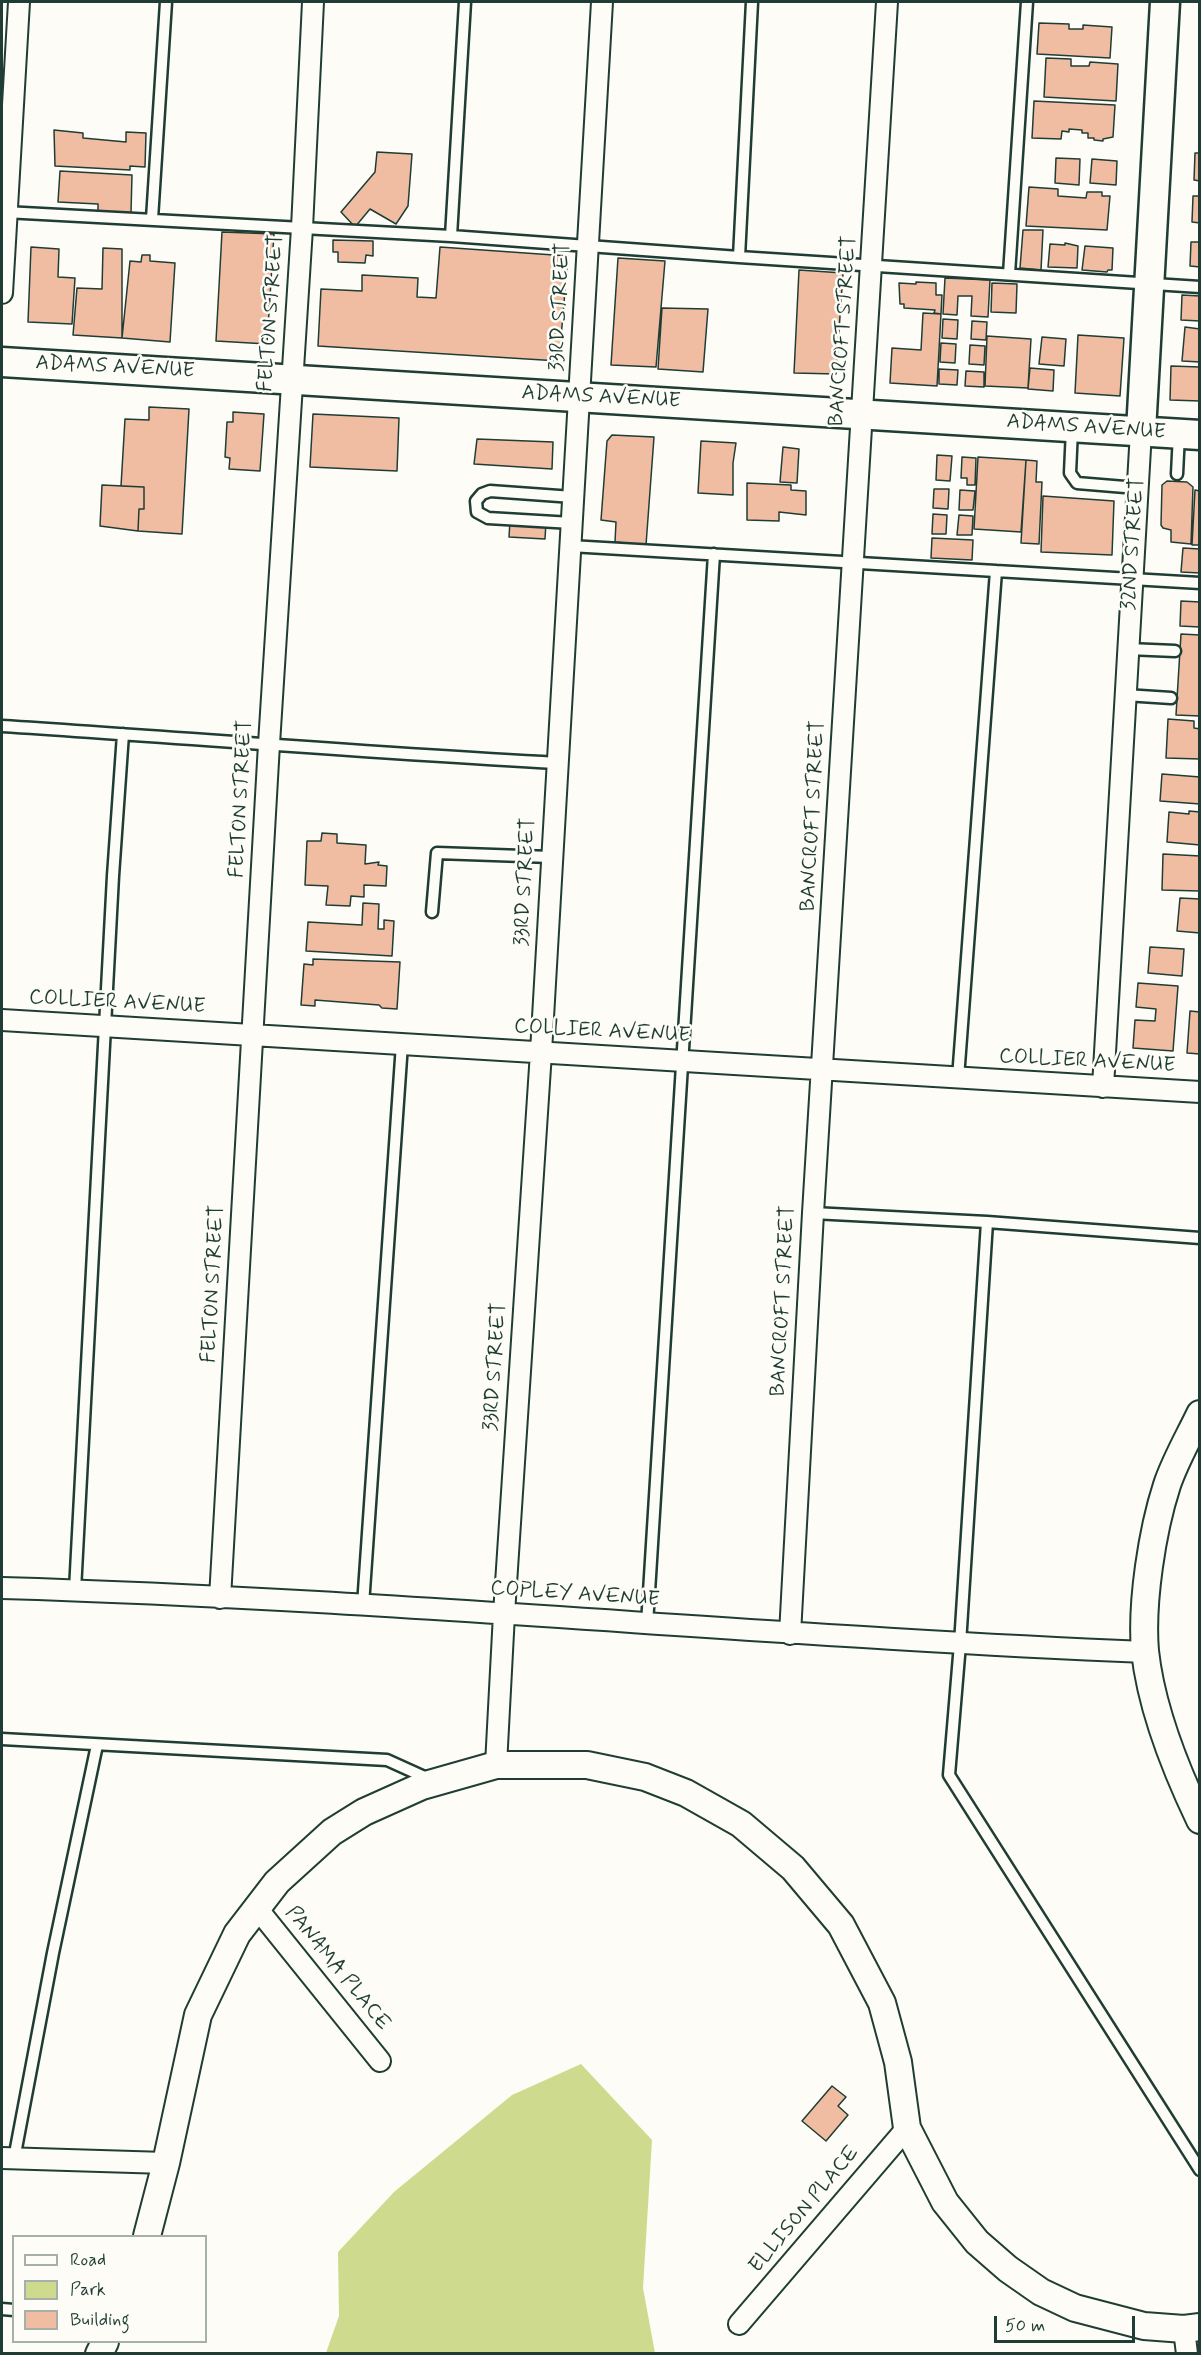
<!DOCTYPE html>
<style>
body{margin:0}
#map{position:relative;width:1201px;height:2355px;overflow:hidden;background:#fdfcf7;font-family:Mynerve,sans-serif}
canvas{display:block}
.frame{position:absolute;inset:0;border:3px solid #1f3d34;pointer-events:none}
.legend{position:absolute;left:12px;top:2235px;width:195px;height:108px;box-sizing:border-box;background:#fdfcf7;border:2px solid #a4b0a9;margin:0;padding:8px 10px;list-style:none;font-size:18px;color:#1f3d34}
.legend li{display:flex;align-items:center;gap:12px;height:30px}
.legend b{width:30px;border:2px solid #a4b0a9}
.scale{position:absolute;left:994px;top:2316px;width:141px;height:27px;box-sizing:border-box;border:3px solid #1f3d34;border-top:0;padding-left:8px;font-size:18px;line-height:21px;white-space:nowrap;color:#1f3d34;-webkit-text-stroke:4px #fdfcf7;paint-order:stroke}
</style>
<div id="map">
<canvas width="1201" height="2355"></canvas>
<div class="frame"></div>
<ul class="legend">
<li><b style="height:8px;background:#fdfcf7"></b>Road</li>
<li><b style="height:16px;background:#cedb8e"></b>Park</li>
<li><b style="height:16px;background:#f1bda2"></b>Building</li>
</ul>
<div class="scale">50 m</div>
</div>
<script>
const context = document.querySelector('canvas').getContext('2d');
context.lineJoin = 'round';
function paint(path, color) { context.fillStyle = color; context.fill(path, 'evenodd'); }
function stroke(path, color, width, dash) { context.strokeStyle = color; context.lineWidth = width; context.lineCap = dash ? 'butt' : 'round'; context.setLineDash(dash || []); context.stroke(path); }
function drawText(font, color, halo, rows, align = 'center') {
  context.font = font + ' Mynerve,sans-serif'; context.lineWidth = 5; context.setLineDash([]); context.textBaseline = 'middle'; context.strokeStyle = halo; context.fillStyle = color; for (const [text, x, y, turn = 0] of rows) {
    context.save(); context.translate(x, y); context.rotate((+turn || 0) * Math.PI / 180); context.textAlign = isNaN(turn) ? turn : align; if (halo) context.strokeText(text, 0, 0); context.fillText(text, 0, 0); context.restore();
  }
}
const green = new Path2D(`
 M581,2064L652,2140L643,2288L655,2353H326L339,2316L338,2252L394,2192L512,2095Z`);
const building = new Path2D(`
 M1039,23L1069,24V29H1083V25L1112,27L1110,58L1037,54Z
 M1046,58L1071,59V66H1089L1090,62L1118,64L1116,101L1044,97Z
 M1034,101L1115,105L1113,137L1103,139V141L1094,140V138H1088V133H1082V130L1069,129V132L1062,131L1061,139L1032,138Z
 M54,130L83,133V138L126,142V132L146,133L145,167L130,166V170L55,166Z
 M377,152L412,154L408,206L396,224L370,209L355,227L341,212L375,172Z
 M1195,153H1200V181L1194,180Z
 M1056,158L1080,159L1079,185L1055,183Z
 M1092,159L1117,161L1116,185L1090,183Z
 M60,171L132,175L131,213L98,211V204L58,202Z
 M1029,187L1058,189V196L1086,198L1087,192H1102V196H1110L1107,230L1026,226Z
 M1193,196H1200V223L1192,222Z
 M1023,230H1043L1041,270L1020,268Z
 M222,232L274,234L267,344L216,341Z
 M333,240L373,241V256L366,255L365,263L338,262V252H333Z
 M1191,242H1200V267L1190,266Z
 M1065,243L1078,246L1077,268L1048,267L1050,244L1065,245Z
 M1085,246L1113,248L1112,270H1108L1107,272L1082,270Z
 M31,247L59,249L58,277L75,278L72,324L28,322Z
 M440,247L568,256L559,361L318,346L321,289L362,291V275L418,278L417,297L436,298Z
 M103,248L122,249V338L73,335L77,288L102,289Z
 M142,255H150V261L175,263L170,342L122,338L130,261L141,262Z
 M618,258L665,261L656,367L611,365Z
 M799,270L843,273L836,374L794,373Z
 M945,278L990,280L988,317L971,316L972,296H958L957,315L943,314Z
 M916,282L936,283V295H942L941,314L934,313L935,310L904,308V304H900L899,283L916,284Z
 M992,283L1017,284L1016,313L991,312Z
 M1182,295L1200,296V321L1181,320Z
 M662,308L708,309L703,372L658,369Z
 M923,313L941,314L937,386L890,383L892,348L921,350Z
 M943,319L958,320L957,339L942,338Z
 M972,321L987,322L986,340L971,339Z
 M1185,327L1200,329V362L1182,361Z
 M1078,335L1124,338L1120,396L1075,393Z
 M987,336L1031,339L1028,388L985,386Z
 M1042,337L1066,339L1064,366L1039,364Z
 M941,343L956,344L955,363L940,362Z
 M970,345L985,346L984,365L969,364Z
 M1171,366L1200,367V401L1170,400Z
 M1030,368L1054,370L1053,391L1028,389Z
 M939,369L958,370L957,385L939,384Z
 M966,371L984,372V387L965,386Z
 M149,407L189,409L182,534L138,531L139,509H144V487L121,486L125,419L149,420Z
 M233,412L264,414L260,471L229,469L230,458L225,457L227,422H233Z
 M313,414L399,418L397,471L310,467Z
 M612,435L654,437L646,545L615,542L616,522L601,520L607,441Z
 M477,439L553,442L552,469L474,464Z
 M701,441L736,443L733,463V495L698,493Z
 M783,447L799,449L797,483L780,482Z
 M937,455L952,456L950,481L936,480Z
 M962,457L976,458L975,485H967V478H961Z
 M978,457L1026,460L1021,532L974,529Z
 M1026,460L1037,461L1036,482H1042L1039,544L1021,543Z
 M1167,481L1187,482L1193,487L1191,544L1171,542V530L1163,528L1161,525L1162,485Z
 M747,483L791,485V490L806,491V515L779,512V521L747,520Z
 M102,485L144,487V509H139L138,531L100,526Z
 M934,489H949L948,509L933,508Z
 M960,490L975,491L973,510H959Z
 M1195,490L1200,491V545H1192Z
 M1043,496L1114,501L1112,555L1041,552Z
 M933,514L947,515L946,534H932Z
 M959,515L973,516L972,535H957Z
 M510,521L546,522L545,539L509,537Z
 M932,538L973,540L972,560L931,558Z
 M1183,548L1200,549V573L1181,572Z
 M1181,601L1200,602V627L1180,626Z
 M1181,634L1200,635V716L1176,715Z
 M1168,719L1194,721V728L1200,729V759L1166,758Z
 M1162,774L1200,777V804L1160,801Z
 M1189,811L1200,812V845L1167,842L1169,812L1189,814Z
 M322,833L337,834V843L366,845L365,864L379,862L378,865L387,866L386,886L364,885V897L351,896L350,906L326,905L328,886L305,885L307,841H321Z
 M1163,854L1200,856V891L1162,890Z
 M1180,898L1200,899V933L1177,931Z
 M363,903L379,904L378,929H384V920L394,921L392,956L306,951L308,922L362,925Z
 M1150,947L1184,949L1182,976L1148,973Z
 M313,959L400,962L397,1009L382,1008L379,1005L315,1000V1006L301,1005L304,964L313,965Z
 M1138,983L1178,986L1173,1051L1133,1048L1135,1020L1155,1021L1156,1009L1136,1007Z
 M1190,1011L1200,1012V1054L1187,1053Z
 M832,2086L846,2097L838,2106L848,2115L826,2141L802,2121Z`);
const service = new Path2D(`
 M5,212L451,236L739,257L1200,287
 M152,219L166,2
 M451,236L465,2
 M739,257L752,2
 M1009,274L1027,2
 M1072,429L1070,473L1077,483L1137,488
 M1177,474L1179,434
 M572,523L488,518L477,512L476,501L482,494L490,491L573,497
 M570,546L1200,583
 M1128,649L1175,651
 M1125,695L1171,698
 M2,726C187,738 371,753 557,763
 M432,912L437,853L551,857
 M958,1078L996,571
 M813,1213L987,1222L1200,1238
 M987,1222L960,1644L949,1775L1200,2170
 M75,1590L113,876L123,734
 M363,1605L402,1044
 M647,1624L714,554
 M2,1739L387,1760L429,1779
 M14,2159L53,1953L97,1745
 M2,2309L14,2310`);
const minor = new Path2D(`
 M2,293L19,2
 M2,1020L1200,1092
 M1103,1087L1141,431
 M2,1588C383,1599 764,1636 1145,1652
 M220,1598L269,744L302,228L313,2
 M790,1634L813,1213L887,2
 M496,1765L504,1614L541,1052L602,2
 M256,1907L380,2061
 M2,2158L166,2163
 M739,2324L907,2128
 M1184,2329L1187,2354`);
const tertiary = new Path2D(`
 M1200,1414C1189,1437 1175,1461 1167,1485C1152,1531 1141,1603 1145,1651C1151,1707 1176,1770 1200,1820
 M147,2236L166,2163L198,2015L237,1934L277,1882L332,1832L364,1812L422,1786L496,1765H587L645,1777L686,1793L741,1824L793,1868L841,1925L882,2003L898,2062L907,2128L945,2202L977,2242L1008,2269L1041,2292L1075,2308L1144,2326L1184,2329L1200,2327
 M99,2354L105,2342`);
const secondary = new Path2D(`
 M2,362L1200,435
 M1141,431L1165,2`);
const streetNames = [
 ["33RD STREET",561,307,-87],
 ["FELTON STREET",272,313,-86],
 ["BANCROFT STREET",844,331,-86],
 ["ADAMS AVENUE",115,368,3],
 ["ADAMS AVENUE",601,398,3],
 ["ADAMS AVENUE",1086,428,4],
 ["32ND STREET",1134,544,-86],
 ["FELTON STREET",242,799,-87],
 ["BANCROFT STREET",814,816,-87],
 ["33RD STREET",526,882,-87],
 ["COLLIER AVENUE",117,1003,3],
 ["COLLIER AVENUE",602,1032,3],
 ["COLLIER AVENUE",1087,1062,3],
 ["FELTON STREET",214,1284,-87],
 ["BANCROFT STREET",784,1301,-87],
 ["33RD STREET",496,1367,-86],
 ["COPLEY AVENUE",575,1595,4],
 ["PANAMA PLACE",337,1969,51],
 ["ELLISON PLACE",805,2210,-50]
];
paint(green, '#cedb8e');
paint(building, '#f1bda2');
stroke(building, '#1f3d34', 1.5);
stroke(service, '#1f3d34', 15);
stroke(minor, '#1f3d34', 24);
stroke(tertiary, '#1f3d34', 30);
stroke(secondary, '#1f3d34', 33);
stroke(service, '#fdfcf7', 10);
stroke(minor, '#fdfcf7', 20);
stroke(tertiary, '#fdfcf7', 26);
stroke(secondary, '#fdfcf7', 28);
drawText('21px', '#1f3d34', '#fdfcf7', streetNames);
</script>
